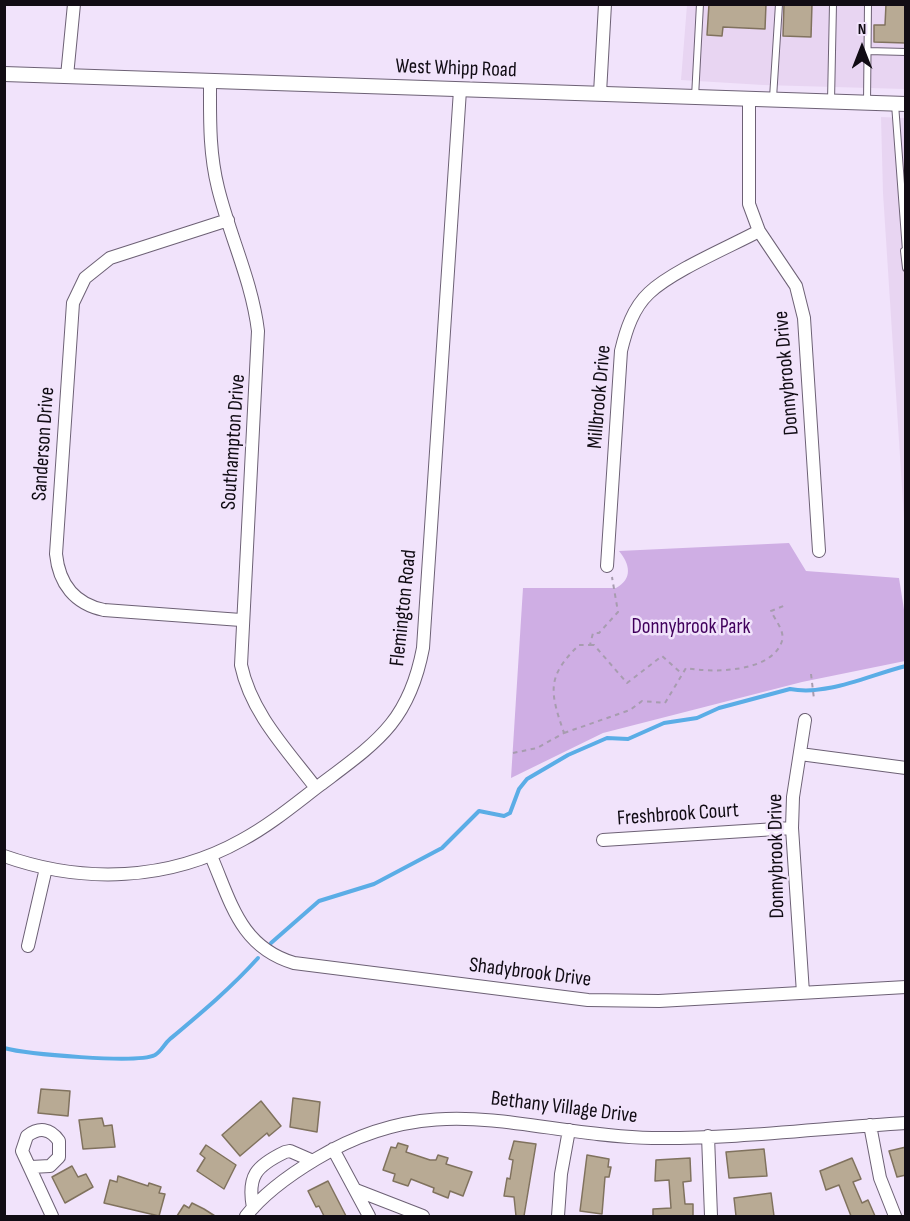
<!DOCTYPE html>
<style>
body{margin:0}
#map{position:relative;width:910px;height:1221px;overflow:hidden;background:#f1e3fb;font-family:"Sofia Sans Condensed",sans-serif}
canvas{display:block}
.frame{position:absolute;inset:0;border:6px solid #110c14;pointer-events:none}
.north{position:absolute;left:832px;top:18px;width:60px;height:60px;-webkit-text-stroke:4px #f1e3fb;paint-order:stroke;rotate:0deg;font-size:16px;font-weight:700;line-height:24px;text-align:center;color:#110c14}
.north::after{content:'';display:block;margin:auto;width:21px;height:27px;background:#110c14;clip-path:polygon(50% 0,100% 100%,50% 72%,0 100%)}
</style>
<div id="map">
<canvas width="910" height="1221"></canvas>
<div class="frame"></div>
<div class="north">N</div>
</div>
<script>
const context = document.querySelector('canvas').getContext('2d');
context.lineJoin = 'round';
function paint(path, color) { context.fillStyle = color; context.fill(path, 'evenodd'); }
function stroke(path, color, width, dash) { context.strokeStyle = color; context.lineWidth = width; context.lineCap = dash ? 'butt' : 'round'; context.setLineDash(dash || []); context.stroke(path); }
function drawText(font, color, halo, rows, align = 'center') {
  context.font = font + ' "Sofia Sans Condensed",sans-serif'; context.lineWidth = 5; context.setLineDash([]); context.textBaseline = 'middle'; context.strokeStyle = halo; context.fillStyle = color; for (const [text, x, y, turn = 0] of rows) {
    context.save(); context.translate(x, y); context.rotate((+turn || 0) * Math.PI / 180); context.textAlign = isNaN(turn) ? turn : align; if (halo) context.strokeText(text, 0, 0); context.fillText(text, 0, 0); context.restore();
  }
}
const built = new Path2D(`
 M687,5H905V89L763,85L681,80Z
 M881,117L905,118V534L883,193Z`);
const green = new Path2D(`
 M789,543L806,571L899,578L905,616V661L802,682L603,733L511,778L523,588H616C633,579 630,564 619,551Z`);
const stream = new Path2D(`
 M271,943L319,901L374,884L442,848L479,811L504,816L510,813L519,789L527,779L568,755L607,738L628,739L664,723L697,718L719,708L790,689C828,696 869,675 906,666
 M4,1048C26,1054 137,1064 155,1055C162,1051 164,1044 170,1039C201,1013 231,988 258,958`);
const building = new Path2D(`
 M709,4H766L765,29L723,27L722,36L707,35Z
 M784,4H812L811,37L783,36Z
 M886,4H906V43L874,42V25H885Z
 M41,1089L70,1091L68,1116L38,1113Z
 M293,1098L320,1102L317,1132L290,1127Z
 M261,1101L281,1126L269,1136L267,1133L240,1156L222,1135Z
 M102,1118L104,1126L112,1125L115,1147L83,1149L79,1120Z
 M514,1141L536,1144L524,1216H516L514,1197L504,1196L507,1178L510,1179L513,1160L509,1159Z
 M398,1143L408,1146L406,1152L430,1160H436L438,1155L448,1158L446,1164L472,1172L463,1196L450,1191L448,1198L433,1192L434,1188L411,1179L408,1186L393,1181L395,1174L383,1170L391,1147L396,1148Z
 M206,1145L236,1165L224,1189L197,1171L205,1158L200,1154Z
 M906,1147V1175L897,1177L889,1151Z
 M764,1149L767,1176L729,1178L726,1152Z
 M587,1155L609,1159L608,1167H611L609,1177H605L602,1214L580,1211Z
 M690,1158L691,1181L683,1182L685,1204H693V1216H653V1209L671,1208L669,1180L655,1181L656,1160Z
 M852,1158L861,1179L853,1182L862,1203L868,1200L875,1216H851L839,1185L826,1190L820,1171Z
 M72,1166L78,1177L86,1174L93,1187L65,1203L52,1177Z
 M118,1176L148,1186L149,1183L161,1187L159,1193L165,1194L159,1216L104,1203L110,1180L117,1182Z
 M328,1181L346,1216H324L319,1206L316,1207L308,1191Z
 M771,1193L774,1216H736L734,1198Z
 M192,1203L204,1209L215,1216H177L184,1205L189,1208Z`);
const path = new Path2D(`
 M590,645H594L627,683L662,656L681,673
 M811,674L814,699
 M564,733L630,710L642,701L665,703L686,668C711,673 772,673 782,641C785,631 775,620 771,611L786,605
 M513,753L537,748L564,733C550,692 546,677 579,645H590L593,633H599L618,612L612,577`);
const service = new Path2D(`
 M868,51L906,52
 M695,97L700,4
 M773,98L779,4
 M831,101L833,4
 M867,103L868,4
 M895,104L906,251
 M904,251L906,268`);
const minor = new Path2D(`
 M67,76L74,4
 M210,82C210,118 209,152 218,188C230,237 252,281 258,331L241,665C251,713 287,750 316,788
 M600,93L605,4
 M749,98V204L759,231L796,286L804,318L819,551
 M228,220L110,258L85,278L73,303L56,554C59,584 75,604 104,610L241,620
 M607,566L621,351C626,330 633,308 649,293C672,271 729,247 759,231
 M800,754L906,768
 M603,840L792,828
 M4,856C83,884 169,881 242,840C270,825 295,804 320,785C377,742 409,722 423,648L460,90
 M211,856C231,902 240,947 294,963L588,1000L659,1001L906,987
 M28,946L46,868
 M803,993L792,828L793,797L805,720
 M870,1125L880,1178L895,1216
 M708,1136L711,1216
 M333,1149L369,1216
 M31,1167L50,1166L59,1157V1141C50,1128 39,1127 27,1136L22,1151L52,1216
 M356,1190L423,1216
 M253,1208C247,1176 256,1166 285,1152L290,1151L313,1161
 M246,1216C264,1193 291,1174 316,1159C438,1085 525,1135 652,1138C736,1139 821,1128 906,1123
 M558,1216L561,1174L569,1130`);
const tertiary = new Path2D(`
 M4,74L906,104`);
const streetNames = [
 ["West Whipp Road",456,69,2],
 ["Donnybrook Drive",787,373,-95],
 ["Millbrook Drive",600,397,-85],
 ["Southampton Drive",234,442,-86],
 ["Sanderson Drive",44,444,-86],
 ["Flemington Road",404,608,-84],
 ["Freshbrook Court",678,815,-4],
 ["Donnybrook Drive",777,856,-91],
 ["Shadybrook Drive",530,973,7],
 ["Bethany Village Drive",564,1108,7]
];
const parkNames = [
 ["Donnybrook Park",691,628]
];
paint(built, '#e8d5f2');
paint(green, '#cfaee4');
stroke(stream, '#5bade6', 4);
paint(building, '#b8aa94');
stroke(building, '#80725e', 1.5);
stroke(service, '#6d6175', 8);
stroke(minor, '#6d6175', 14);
stroke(tertiary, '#6d6175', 16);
stroke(path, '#a79caf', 2, [4.5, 4.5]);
stroke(service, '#fff', 6);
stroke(minor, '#fff', 12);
stroke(tertiary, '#fff', 14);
drawText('21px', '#110c14', '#f1e3fb', streetNames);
drawText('21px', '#41005c', '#f1e3fb', parkNames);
</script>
